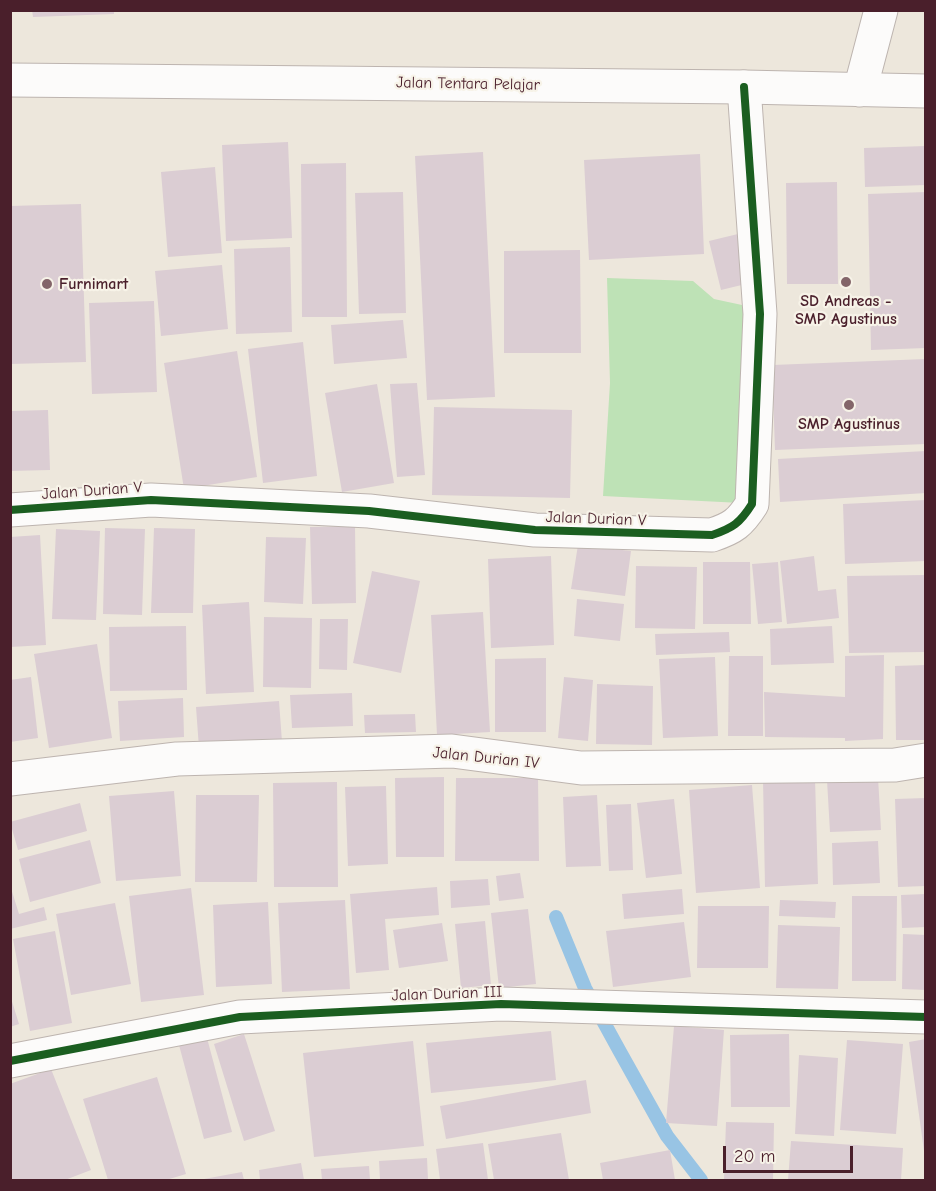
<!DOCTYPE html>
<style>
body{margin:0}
#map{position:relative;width:936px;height:1191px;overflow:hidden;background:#ede7dc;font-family:"Comic Neue",sans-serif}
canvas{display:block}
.frame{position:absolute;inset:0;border:12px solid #4a1f2b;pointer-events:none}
.scale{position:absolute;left:723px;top:1146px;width:130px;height:27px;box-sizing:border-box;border:3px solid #4a1f2b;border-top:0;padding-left:8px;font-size:18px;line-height:21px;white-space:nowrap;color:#4a1f2b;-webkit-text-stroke:4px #f7f3e8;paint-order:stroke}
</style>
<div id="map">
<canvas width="936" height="1191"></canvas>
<div class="frame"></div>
<div class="scale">20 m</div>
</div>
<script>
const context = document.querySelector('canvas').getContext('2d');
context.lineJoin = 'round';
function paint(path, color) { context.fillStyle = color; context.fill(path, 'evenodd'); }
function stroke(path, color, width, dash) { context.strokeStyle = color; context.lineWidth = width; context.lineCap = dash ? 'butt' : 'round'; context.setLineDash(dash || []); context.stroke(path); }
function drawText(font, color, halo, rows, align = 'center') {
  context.font = font + ' "Comic Neue",sans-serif'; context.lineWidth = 4.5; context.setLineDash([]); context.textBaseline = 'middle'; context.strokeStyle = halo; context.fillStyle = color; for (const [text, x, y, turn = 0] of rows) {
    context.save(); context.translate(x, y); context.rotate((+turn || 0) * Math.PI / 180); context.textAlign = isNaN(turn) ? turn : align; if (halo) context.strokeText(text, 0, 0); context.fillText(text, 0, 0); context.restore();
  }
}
const green = new Path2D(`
 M607,278L693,281L714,299L742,305L748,332L741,503L603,496L610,383Z`);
const stream = new Path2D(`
 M556,917L585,988L619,1050L667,1136L701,1180`);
const building = new Path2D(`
 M32,10H114V14L33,17Z
 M288,142L292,238L226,241L222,145Z
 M926,146V185L865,187L864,148Z
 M483,152L495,397L427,400L415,156Z
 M700,154L704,254L589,260L584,160Z
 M346,163L347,317H302L301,164Z
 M215,167L222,253L168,257L161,172Z
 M837,182L838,284H787L786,183Z
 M403,192L406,313L359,314L355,193Z
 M926,192V348L871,350L868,194Z
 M81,204L86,362L10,364V206Z
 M742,233L754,282L721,290L709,241Z
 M290,247L292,332L236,334L234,249Z
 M580,250L581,353H504V251Z
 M222,265L228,329L161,336L155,271Z
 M154,301L157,392L92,394L89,303Z
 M403,320L407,358L334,364L331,325Z
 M303,342L317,476L263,483L248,349Z
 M237,351L257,477L184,489L164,363Z
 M926,359V444L775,450L772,365Z
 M417,383L425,475L397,477L390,384Z
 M377,384L394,483L342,492L325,393Z
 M434,407L572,410L570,498L432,495Z
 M48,410L50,470L10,471V411Z
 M926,451V493L780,502L778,459Z
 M926,500V561L845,564L843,504Z
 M355,526L356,603L312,604L310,527Z
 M105,528L145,529L142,615L103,614Z
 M154,528L195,529L193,613H151Z
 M56,529L100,531L96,620L52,619Z
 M40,535L46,645L10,647V537Z
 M266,537L306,538L303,604L264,602Z
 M578,545L631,551L625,596L571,589Z
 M551,556L554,645L491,648L488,559Z
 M814,556L818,591L836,589L839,618L787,624L780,561Z
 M703,562H750L751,624H703Z
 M778,562L782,622L758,624L752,564Z
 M636,566L697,567L695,629L635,628Z
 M372,571L420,581L401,673L353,663Z
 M926,575V652L849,653L847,576Z
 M577,599L624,604L620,641L574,636Z
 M249,602L254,692L206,694L202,605Z
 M483,612L490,732L437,735L431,615Z
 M264,617L312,618L311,688L263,687Z
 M320,619H348L347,670L319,669Z
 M186,626L187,690L110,691L109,627Z
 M832,626L834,663L771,665L770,629Z
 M729,632L730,652L656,655L655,634Z
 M97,644L112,738L49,748L34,654Z
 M884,655L883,739L845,741V738L765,737L764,692L845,697V656Z
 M729,656H763V736H728Z
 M715,657L718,736L663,738L659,659Z
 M546,658V732H495V659Z
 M926,665V740H896L895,666Z
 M31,677L38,738L10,742V680Z
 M564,677L593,680L588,741L558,738Z
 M597,684L653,686L652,745L596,744Z
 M352,693L353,726L292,728L290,695Z
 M183,698L184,737L120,741L118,701Z
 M279,701L282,742L199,748L196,707Z
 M415,714L416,732L365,733L364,715Z
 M444,777V857H396L395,778Z
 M878,777L881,830L830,832L827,780Z
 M456,778H538L539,861H455Z
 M815,778L818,884L765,887L763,779Z
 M337,782L338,887H274L273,783Z
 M752,785L760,888L696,893L689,790Z
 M386,786L388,864L348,866L345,787Z
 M174,791L181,876L116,881L109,796Z
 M196,795H259L257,882H195Z
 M597,795L601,866L566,867L563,797Z
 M926,798V886L898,887L895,799Z
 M674,799L682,874L646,878L637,803Z
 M80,803L87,831L18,850L10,822Z
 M631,804L633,870L609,871L606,805Z
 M90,840L101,883L30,902L19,859Z
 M878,841L880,883L833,885L832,843Z
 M520,873L524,898L499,901L496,876Z
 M488,879L490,905L451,908L450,881Z
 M10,885L19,914L44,907L47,920L10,929Z
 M437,887L439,915L385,919L389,970L356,973L350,894Z
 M191,888L204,995L141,1002L129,896Z
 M682,889L684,914L624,919L622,894Z
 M926,894V927L902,928L901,895Z
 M852,896H897L896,981H852Z
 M345,900L350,989L282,992L278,903Z
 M780,900L836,902L835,918L779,916Z
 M268,902L272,984L216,987L213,905Z
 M115,903L131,984L71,995L56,914Z
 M698,906H769L768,968H697Z
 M528,909L536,984L499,988L491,913Z
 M485,921L491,985L461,988L455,924Z
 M684,922L691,977L613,987L606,931Z
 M442,923L448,961L399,968L393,930Z
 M778,925L840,927L838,989L776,988Z
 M55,931L72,1023L30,1031L13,939Z
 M903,934L926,935V990L902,989Z
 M10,995L19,1024L10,1027Z
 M674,1026L724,1030L717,1126L666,1123Z
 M551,1031L556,1080L431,1093L426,1043Z
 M244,1034L275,1131L244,1141L214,1044Z
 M789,1034L790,1107H731L730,1035Z
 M207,1038L232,1132L204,1139L179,1045Z
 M926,1039V1151H924L909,1042Z
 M847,1040L903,1044L896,1134L840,1130Z
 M413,1041L424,1146L314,1157L303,1053Z
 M799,1055L838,1058L834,1136L795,1134Z
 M51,1069L91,1170L65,1180H10V1084Z
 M157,1077L186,1174L166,1180H108L83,1099Z
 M586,1080L591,1113L446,1139L440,1106Z
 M726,1122L774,1123L773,1180H724Z
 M561,1133L569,1180H494L488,1144Z
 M791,1141L903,1148L901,1180H788Z
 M483,1143L488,1180H440L436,1149Z
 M670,1150L675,1180H603L600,1163Z
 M427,1158L428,1180H380L379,1161Z
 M301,1163L304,1180H260L259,1170Z
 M369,1166L370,1180H322L321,1169Z
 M242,1172L244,1180H205L204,1179Z`);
const minor = new Path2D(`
 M860,90L881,10
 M10,510L151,500L369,511L535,530L712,535C733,528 740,523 752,504L760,314L744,87
 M10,779L177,759L452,751L581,768L895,765L926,760
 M10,1061L240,1017L501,1004L926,1017`);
const major = new Path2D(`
 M10,80L744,87L926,91`);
const cycleway = new Path2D(`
 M10,510L151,500L369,511L535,530L712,535C733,528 740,523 752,504L760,314L744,87
 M10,1061L240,1017L501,1004L926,1017`);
const markers = [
 [846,282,6,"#836569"],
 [47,284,6,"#836569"],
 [849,405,6,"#836569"]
];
const streetNames = [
 ["Jalan Tentara Pelajar",468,84,1],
 ["Jalan Durian V",92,491,-4],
 ["Jalan Durian V",596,519,2],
 ["Jalan Durian IV",486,758,6],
 ["Jalan Durian III",447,994,-2]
];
const poiNames = [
 ["Furnimart",59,284,"left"],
 ["SD Andreas -",846,301],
 ["SMP Agustinus",846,319],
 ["SMP Agustinus",849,424]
];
paint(green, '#bee2b6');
stroke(stream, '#98c4e4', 14);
paint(building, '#dbcdd3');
stroke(minor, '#bdb4af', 35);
stroke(major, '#bdb4af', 35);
stroke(minor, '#fcfbfa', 33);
stroke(major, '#fcfbfa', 33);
stroke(cycleway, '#1b5e20', 8);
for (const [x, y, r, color] of markers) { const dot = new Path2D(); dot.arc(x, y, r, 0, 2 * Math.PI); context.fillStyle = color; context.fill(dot); stroke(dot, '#f7f3e8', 2); }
drawText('16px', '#4a1f2b', '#f7f3e8', streetNames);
drawText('bold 16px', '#4a1f2b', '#f7f3e8', poiNames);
</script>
